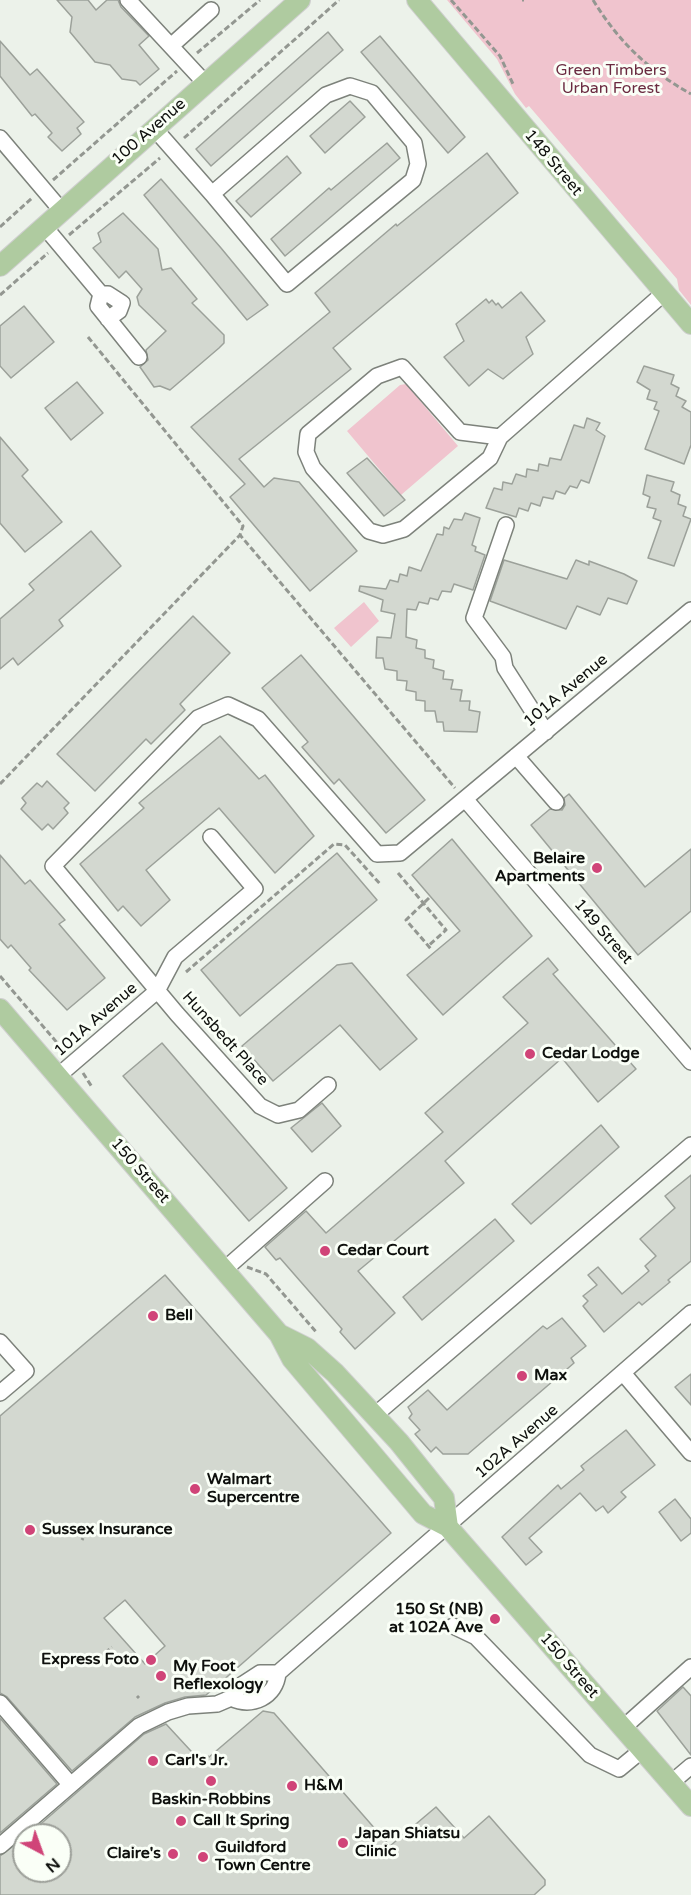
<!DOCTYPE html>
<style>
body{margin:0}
#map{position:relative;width:691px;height:1895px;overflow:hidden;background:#ecf2ea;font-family:"Varela Round",sans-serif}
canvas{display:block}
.north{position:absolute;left:12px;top:1823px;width:60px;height:60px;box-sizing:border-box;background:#fafff7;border:2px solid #9c9f99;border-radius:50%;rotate:139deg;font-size:16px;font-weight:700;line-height:24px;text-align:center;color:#0e100d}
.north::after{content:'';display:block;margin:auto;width:21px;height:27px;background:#d04478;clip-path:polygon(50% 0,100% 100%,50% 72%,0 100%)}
</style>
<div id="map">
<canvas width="691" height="1895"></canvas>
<div class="north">N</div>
</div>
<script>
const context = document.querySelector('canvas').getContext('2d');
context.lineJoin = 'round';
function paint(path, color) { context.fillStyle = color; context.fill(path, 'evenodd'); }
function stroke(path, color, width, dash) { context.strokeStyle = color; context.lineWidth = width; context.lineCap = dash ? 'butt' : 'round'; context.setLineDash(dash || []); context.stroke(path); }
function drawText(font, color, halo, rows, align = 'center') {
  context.font = font + ' "Varela Round",sans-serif'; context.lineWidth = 6; context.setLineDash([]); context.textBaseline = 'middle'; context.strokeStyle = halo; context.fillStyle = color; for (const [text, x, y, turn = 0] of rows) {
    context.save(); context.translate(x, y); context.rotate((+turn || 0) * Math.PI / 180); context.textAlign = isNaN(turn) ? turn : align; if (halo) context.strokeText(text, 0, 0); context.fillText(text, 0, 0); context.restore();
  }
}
const green = new Path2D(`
 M447,0H691V305L679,290L677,279L529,106L526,108L515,94L497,59Z
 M406,384L458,446L401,495L347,431L400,385Z
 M364,602L379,621L351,647L334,628Z`);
const building = new Path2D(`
 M57,0H88L96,10L107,0H118L121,7L149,36L139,45L159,69L140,85L136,81L122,79L110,65L95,62L70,32L72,17Z
 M328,32L343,50L211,166L196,149Z
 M380,36L465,137L448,153L361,52Z
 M0,41L30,75L37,69L84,122L77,128L81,134L62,151L48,137L52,133L35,114L32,116L0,76Z
 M350,101L365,117L325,153L310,136Z
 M387,143L400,158L285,256L271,239L329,188L331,190Z
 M487,153L518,193L333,348L351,369L239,459L264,487L274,478L299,482L357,551L310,591L230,497L245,484L191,427L330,312L315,293L396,224L397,226Z
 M287,156L301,173L251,217L236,201Z
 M161,179L221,248L268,305L247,320L144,195Z
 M123,213L158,249L162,270L171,268L197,299L192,303L224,335V343L219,348L170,390L160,386L154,387L140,367L148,360L146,350L166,331L139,305L137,297L142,289L126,271L119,278L93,248L101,242L98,233Z
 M521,292L545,321L526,337L533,354L503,379L488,369L469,386L444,357L464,341L456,324L486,299L489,303L492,300L496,305L498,303L502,308Z
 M24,306L54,342L11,378L0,366V326Z
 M644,366L674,375L671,384L679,388L676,396L686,401L682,407L691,412V445L684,464L645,449L659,411L654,409L657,402L647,399L650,390L637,382Z
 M77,382L103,413L71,440L45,408Z
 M587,418L600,423L596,430L605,436L589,483L581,480L577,488L570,486L565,494L556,491L553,499L543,497L540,506L531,503L528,511L519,508L516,517L486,508L494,488L502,490L503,482L512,484L516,474L526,477L527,469L538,471L539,464L548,466L550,458L561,460L574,425L584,428Z
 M0,437L28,470L22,476L62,522L25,552L0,523Z
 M367,458L405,500L384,516L347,473Z
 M647,475L674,482L671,491L680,495L678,504L686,507L683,516L691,519L674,566L648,558L661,521L653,518L656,509L647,507L650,497L643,494Z
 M465,513L480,518L472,545L476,547L475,551L485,555L473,590L454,584L451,592L442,591L438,600L430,598L428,604L419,602L416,610L407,609L406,637L417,640L416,648L425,650V658L434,660L433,668L444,671L443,679L453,680L451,689L462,690L460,701H470L469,710L480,712L477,732L444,731L443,722H437L435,711H425V701L416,700V692L406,690L407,681L397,680V671L385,669L383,658H376L377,637L391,638L395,614L381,611L383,600L359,591L360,586L386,589L390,580L398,582L400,574L407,576L409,567L421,571L437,534L443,535L444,527L449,529L454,519L462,520Z
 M91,531L121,566L59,620L63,626L18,665L13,658L0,669V619L34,590L29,584Z
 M504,560L567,579L576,560L589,565V561L624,574L637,581L627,604L608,598L600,615L577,606L566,629L490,601Z
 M193,616L230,653L180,704L185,710L151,744L146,739L95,791L57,754Z
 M301,655L425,800L386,833L339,779L334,784L302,747L308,742L262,688Z
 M220,736L259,779L265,775L314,836L275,873L219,808L146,870L170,900L141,926L123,906L118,911L80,864L144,808L139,803Z
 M47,781L69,803L64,808L68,813L53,829L48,824L42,830L21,809L26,803L22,798L37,783L42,787Z
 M569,794L645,887L691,849V911L638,955L531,825L550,809L562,810L565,805L564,798Z
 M452,839L532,936L443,1015L407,975L460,931L412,875Z
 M337,853L377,900L240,1016L201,970Z
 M0,855L25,884L30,880L65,920L59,924L105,978L67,1010L29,970L31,968L11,945L8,948L0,939Z
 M548,958L558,970L553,974L636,1069L598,1102L562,1058L445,1161L464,1183L358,1271L395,1313L355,1349L340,1332L342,1329L280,1258L276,1260L265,1247L306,1211L326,1233L443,1132L425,1113L528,1023L503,997Z
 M352,963L417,1039L380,1070L340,1025L273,1081L242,1046L337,965Z
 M162,1043L287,1188L249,1221L123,1076Z
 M322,1103L341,1126L312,1152L291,1128Z
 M601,1125L619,1147L531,1224L512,1204Z
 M691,1175V1261L668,1280L670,1282L642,1305L639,1302L604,1332L583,1306L588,1301L583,1296L597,1285L588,1275L598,1267L622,1294L649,1271L645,1266L656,1256L640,1239L675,1208L665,1196Z
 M495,1219L514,1241L422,1320L403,1297Z
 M165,1275L391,1533L212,1690L206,1695L185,1697L165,1703L135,1717L72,1771L7,1697L0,1693V1416ZM125,1600L165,1646L145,1664L104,1618Z
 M562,1318L586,1346L571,1358L574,1363L468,1454H443L436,1447L431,1452L415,1434L420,1430L409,1418L412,1414L408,1407L428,1390L447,1410L543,1326L547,1329Z
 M691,1374V1405L675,1387Z
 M626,1430L655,1465L621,1492L626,1497L608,1513L603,1506L596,1511L580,1493L529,1538L542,1552L526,1565L502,1537L558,1485L561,1489L584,1470L581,1466Z
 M675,1499L691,1519V1533L681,1541L659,1512Z
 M683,1687L691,1696V1755L657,1711Z
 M263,1711L274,1713L390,1846L436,1807L464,1838L489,1816L545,1880V1885L534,1895H0V1856L24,1838V1871H60V1835H28L144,1734L166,1724L202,1763Z
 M0,1718L57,1784L0,1833Z`);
const path = new Path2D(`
 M451,0L500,56L513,84
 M522,0H524
 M593,0C619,42 648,70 691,94
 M197,53L260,0
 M184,138L339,0
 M53,180L177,71
 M0,227L32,198
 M69,235L160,158
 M0,295L48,253
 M88,337L243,526L240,535L455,788
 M0,784L240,535
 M398,873L446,930L428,946
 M429,898L406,920L431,949
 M186,972L334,844L345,845L381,885
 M0,976L65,1052
 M83,1073L92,1087
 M247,1267L266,1274L317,1333
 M82,1540L83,1538
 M105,1653L112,1647
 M191,1665L192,1664
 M137,1696L139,1698
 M207,1756L208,1758`);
const minor = new Path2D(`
 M128,0L206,84
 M172,45L211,10
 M350,86L372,93L414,143L418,164L413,180L287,284L212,194L326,95Z
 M154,128L212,194
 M0,138L61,210
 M44,226L101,294L98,306L139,357
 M101,294H108L122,303L119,311L108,319
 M500,437L460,432L402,367L377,376L308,434L306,452L313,468L369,531L383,535L404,529L490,458L500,437L664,293
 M506,525L474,618L503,657L505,668L546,732
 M516,756L556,802
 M465,799L691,1062
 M58,1076L157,991L175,957L255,889L211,837
 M328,1085L299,1110L278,1115L260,1106L177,1014L53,866L198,718L228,705L258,719L377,854L400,853L691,610
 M224,1270L325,1181
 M0,1342L26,1371L0,1393
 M623,1373L691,1453
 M375,1415L691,1145
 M453,1626L476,1637L590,1755L619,1769L642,1750
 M231,1698C252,1708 276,1697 278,1673
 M0,1703L70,1784
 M623,1728L691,1667
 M671,1783L691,1766
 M0,1846L139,1726L168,1712L188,1706L217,1704L231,1698L240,1686L260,1673H278L691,1313`);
const major = new Path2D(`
 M417,0L691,324
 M0,266L300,0
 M0,1009L279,1334L292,1359L423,1514L448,1527L691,1806
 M279,1334L307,1348L335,1373L399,1442L444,1498L448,1527`);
const markers = [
 [597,868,6,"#d04478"],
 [530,1054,6,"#d04478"],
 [325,1251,6,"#d04478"],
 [153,1316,6,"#d04478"],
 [522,1376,6,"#d04478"],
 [195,1489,6,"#d04478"],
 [30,1530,6,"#d04478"],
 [495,1619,6,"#d04478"],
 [151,1660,6,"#d04478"],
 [161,1676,6,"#d04478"],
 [153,1761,6,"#d04478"],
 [211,1781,6,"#d04478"],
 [292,1786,6,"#d04478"],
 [181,1821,6,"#d04478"],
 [343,1843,6,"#d04478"],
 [173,1854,6,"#d04478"],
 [203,1857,6,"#d04478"]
];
const parkNames = [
 ["Green Timbers",611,71],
 ["Urban Forest",611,89]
];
const streetNames = [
 ["100 Avenue",149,132,-41],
 ["148 Street",553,163,50],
 ["101A Avenue",566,691,-40],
 ["149 Street",603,932,49],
 ["101A Avenue",96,1020,-41],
 ["Hunsbedt Place",225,1039,48],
 ["150 Street",140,1171,49],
 ["102A Avenue",517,1442,-41],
 ["150 Street",569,1666,49]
];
const poiNames = [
 ["Belaire",585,859,"right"],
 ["Apartments",585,877,"right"],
 ["Cedar Lodge",542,1054],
 ["Cedar Court",337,1251],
 ["Bell",165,1316],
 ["Max",534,1376],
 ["Walmart",207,1480],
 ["Supercentre",207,1498],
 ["Sussex Insurance",42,1530],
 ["150 St (NB)",483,1610,"right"],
 ["at 102A Ave",483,1628,"right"],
 ["Express Foto",139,1660,"right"],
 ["My Foot",173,1667],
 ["Reflexology",173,1685],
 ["Carl's Jr.",165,1761],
 ["H&M",304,1786],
 ["Baskin-Robbins",211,1800,"center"],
 ["Call It Spring",193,1821],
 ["Japan Shiatsu",355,1834],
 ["Clinic",355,1852],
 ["Guildford",215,1848],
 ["Town Centre",215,1866],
 ["Claire's",161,1854,"right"]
];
paint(green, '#f0c4ce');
paint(building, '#d3d8d0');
stroke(building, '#9ca19a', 1.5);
stroke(minor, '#7d827b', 18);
stroke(major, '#cfcfcf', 22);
stroke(path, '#939791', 3, [6, 3]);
stroke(minor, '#fff', 15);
stroke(major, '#afcba0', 20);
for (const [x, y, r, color] of markers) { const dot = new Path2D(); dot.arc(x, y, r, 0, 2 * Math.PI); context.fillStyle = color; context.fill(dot); stroke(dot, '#fafff7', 2); }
drawText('16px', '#6a2a40', '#fafff7', parkNames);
drawText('16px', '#0e100d', '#fafff7', streetNames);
drawText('bold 16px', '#0e100d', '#fafff7', poiNames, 'left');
</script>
